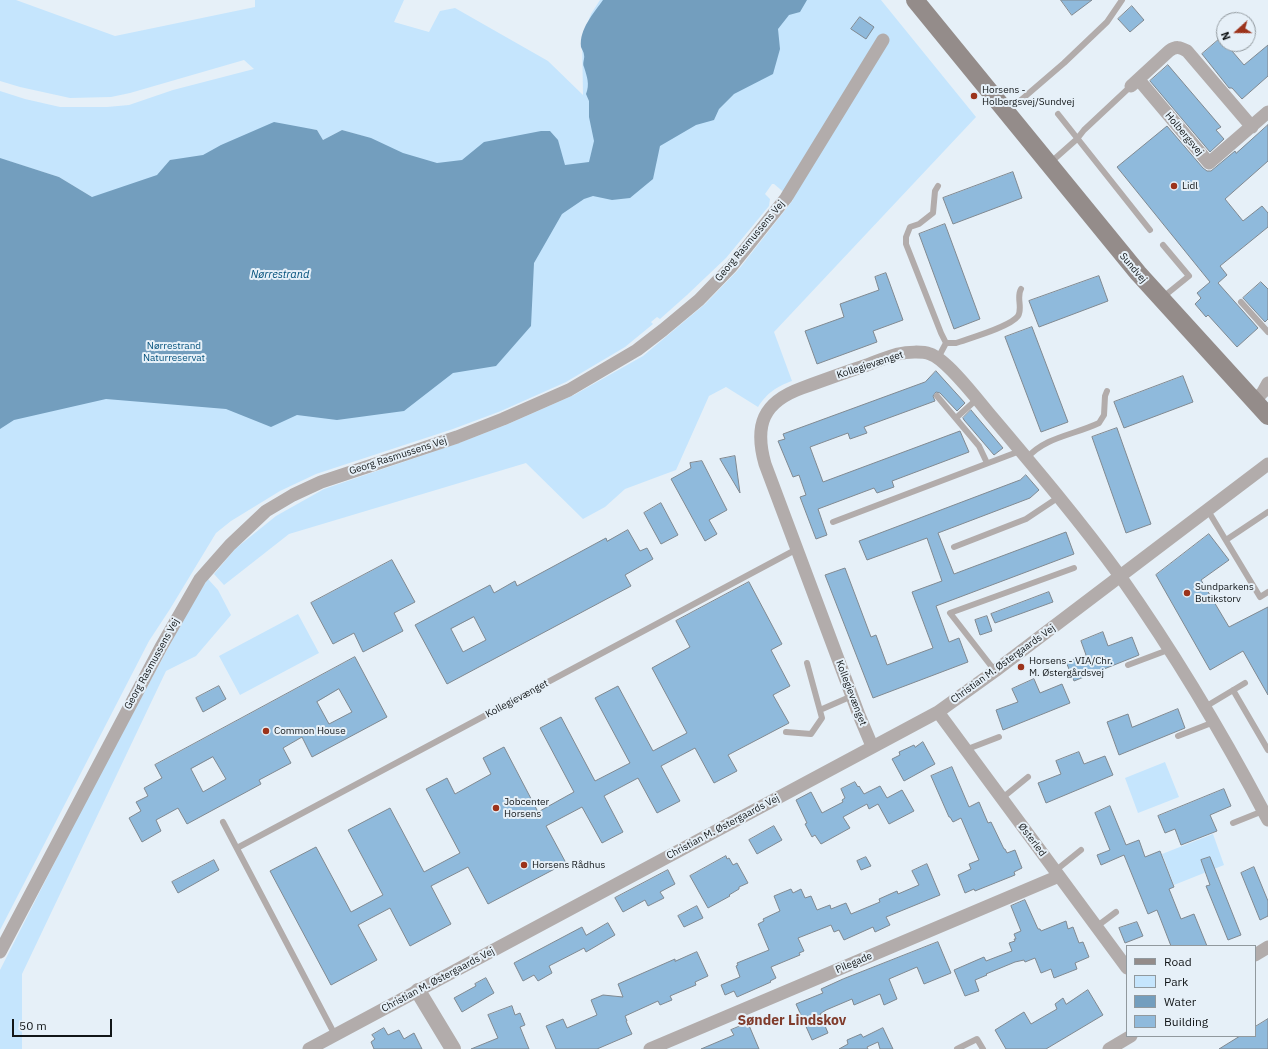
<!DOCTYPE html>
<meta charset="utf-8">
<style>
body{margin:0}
#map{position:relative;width:1268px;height:1049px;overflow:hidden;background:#e6f0f8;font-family:"IBM Plex Sans",sans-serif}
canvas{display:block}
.legend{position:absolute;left:1126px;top:945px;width:130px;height:92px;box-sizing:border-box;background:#e6f0f8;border:1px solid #91999e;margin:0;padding:5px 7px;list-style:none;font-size:12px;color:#121618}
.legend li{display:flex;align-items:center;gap:8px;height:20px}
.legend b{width:20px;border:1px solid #91999e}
.north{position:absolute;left:1216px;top:12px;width:40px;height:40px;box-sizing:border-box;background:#e6f0f8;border:1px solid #91999e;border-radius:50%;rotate:249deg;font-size:11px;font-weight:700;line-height:16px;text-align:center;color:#121618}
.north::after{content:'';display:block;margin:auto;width:14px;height:18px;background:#9c331b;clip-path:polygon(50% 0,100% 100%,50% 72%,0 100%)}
.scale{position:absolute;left:12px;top:1019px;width:100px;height:18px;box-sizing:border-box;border:2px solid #121618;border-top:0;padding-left:5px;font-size:12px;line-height:14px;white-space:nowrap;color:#121618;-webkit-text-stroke:3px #e6f0f8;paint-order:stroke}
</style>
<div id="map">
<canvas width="1268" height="1049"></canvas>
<ul class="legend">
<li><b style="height:5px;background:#948c8a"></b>Road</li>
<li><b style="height:11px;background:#c5e5fd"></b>Park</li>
<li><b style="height:11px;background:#739ebe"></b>Water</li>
<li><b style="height:11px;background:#8fbadc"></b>Building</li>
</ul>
<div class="north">N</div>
<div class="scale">50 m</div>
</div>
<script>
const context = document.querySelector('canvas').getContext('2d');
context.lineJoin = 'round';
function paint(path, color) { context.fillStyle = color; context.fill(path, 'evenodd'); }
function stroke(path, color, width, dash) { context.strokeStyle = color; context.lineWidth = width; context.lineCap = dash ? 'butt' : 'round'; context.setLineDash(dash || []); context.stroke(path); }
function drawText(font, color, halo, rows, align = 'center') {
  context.font = font + ' "IBM Plex Sans",sans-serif'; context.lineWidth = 4; context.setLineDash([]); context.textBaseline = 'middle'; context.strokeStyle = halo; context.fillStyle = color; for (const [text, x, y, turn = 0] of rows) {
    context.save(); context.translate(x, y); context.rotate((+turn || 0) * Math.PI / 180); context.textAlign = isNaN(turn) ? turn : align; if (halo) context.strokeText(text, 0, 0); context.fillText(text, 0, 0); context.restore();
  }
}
const green = new Path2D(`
 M0,0H16L115,36L255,7V0H404L394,22L429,32L440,11L455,8L548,61L583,95L582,37L591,14L600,0H881L976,117L774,332L792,381C776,387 768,392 758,407L726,387L709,396L676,470L625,489L605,507L583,519L526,463L289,534L224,585L214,574L235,549L276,516L324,489L459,443L508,424L574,395L643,356L705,304L739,269L793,200L774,184H772L765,194L770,199L769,206L726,258L687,295L660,319L657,317L651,322L653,324L625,347L566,382L501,411L453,429L316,474L280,491L231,521L216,533L170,609L149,641L0,930V91L25,99L60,107H107L129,105L173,90L254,69L244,60L130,93L111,97L70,98L20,87L0,81ZM302,128L317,130L323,140L342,130L366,137L321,142ZM5,160L59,177L92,197Z
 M208,579L218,590L231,615L196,656L166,671L22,974V1049H0V970L92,789L195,598Z
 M298,614L319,653L240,695L219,656Z
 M1165,762L1179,797L1138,813L1125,778Z
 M1213,834L1224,865L1174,885L1162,854Z`);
const water = new Path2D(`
 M603,0H807L800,12L789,15L778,29L780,49L773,74L734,94L719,109L714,120L696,125L660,146L653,179L630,198L612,200L593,196L584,199L562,214L534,263L531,326L496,366L453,373L404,411L337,420L297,415L271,427L226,409L106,399L14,420L0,429V158L59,177L92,197L157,175L170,160L203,155L221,145L274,122L317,130L323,140L342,130L371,138L403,153L437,163L462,160L484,142L541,131H550L558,140L565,165L589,162L594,141L589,117V101L586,94C590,84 587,77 584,67C582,63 585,59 584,55C584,52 582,50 581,47C579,29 594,13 603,0Z`);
const building = new Path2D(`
 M1061,0H1092L1072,15Z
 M1132,6L1144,20L1130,32L1118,19Z
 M860,17L874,27L866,39L851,29Z
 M1224,35V44H1226L1244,65L1268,45V76L1242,99L1232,88H1229L1202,54Z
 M1168,65L1221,127L1216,130L1224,139L1210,152L1150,81Z
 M1268,125V161L1225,199L1243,221L1262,206L1268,213V227L1220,266L1227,275L1218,283L1258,328L1237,347L1208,315L1206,317L1195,304L1201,298L1197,293L1210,282L1117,167L1167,126L1203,168L1207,171H1211L1235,151L1236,153Z
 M1013,172L1022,198L953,224L943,198Z
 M945,224L980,319L954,329L919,234Z
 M886,273L903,320L873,331L877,342L817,364L805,331L844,317L840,304L879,290L875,277Z
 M1099,276L1108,301L1039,327L1029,301Z
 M1261,282L1268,289V319L1265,322L1243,298Z
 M1032,327L1068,422L1041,432L1005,337Z
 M936,371L965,403L957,411L940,393L936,392L933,396L935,401L864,427L867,433L850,439L848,433L810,447L823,482L960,431L969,452L892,481L894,487L877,493L874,488L818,509L827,535L816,539L800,497L806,495L799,475L793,477L778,441L785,439L783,434L925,382Z
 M1183,376L1193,402L1124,428L1114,402Z
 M971,410L1003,448L994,455L964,420L963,418Z
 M1117,428L1151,524L1126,533L1092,437Z
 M735,456L740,493L720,459Z
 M702,461L727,510L709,520L717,534L705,541L671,479L691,468L690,463Z
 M1026,475L1039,490L1030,498L938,533L954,574L1066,532L1074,554L936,606L949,642L959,638L968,662L873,698L825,575L845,568L871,637L876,635L887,665L933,648L912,592L942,581L927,538L867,560L859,541L1020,480Z
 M661,503L678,535L661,544L644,513Z
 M628,530L640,551L647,548L653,559L625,575L631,586L447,684L415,625L490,585L494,593L515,581L517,586L606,538L607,541ZM474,617L486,640L463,652L451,629Z
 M1209,534L1229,560L1201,580L1229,627L1268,607V695L1243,651L1210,670L1156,575Z
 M392,560L415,602L394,613L403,631L363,652L354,633L333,644L311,603Z
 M749,582L782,644L771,650L790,686L773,695L789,723L728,755L737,771L714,783L695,748L661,766L680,801L657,813L638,778L604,796L623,832L602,843L582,807L546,826L566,863L488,904L468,867L431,886L451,924L410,946L390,908L358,925L377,960L331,985L270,871L316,847L351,912L383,895L348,830L390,808L424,872L460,853L426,789L447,778L455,794L491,774L483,758L504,747L538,812L574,792L540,728L561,717L595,781L630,763L595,698L618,686L653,751L687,733L652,668L690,647L676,621Z
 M1049,592L1053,602L995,623L991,614Z
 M987,616L992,631L980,635L975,620Z
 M1103,632L1108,646L1132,637L1139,655L1074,681L1066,662L1086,655L1081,641Z
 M355,657L387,717L312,757L302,737L283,748L291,763L259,780L261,784L187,824L178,808L156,820L161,831L142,842L129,818L141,811L136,802L148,796L144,788L162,778L155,765ZM339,689L352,712L329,724L317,702ZM213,757L226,779L203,792L191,769Z
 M1034,679L1040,693L1062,684L1070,703L1003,730L996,710L1018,702L1012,689Z
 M219,686L226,699L203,712L196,698Z
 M1178,709L1185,728L1119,755L1107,722L1128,714L1132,727Z
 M923,742L935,764L904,781L892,759L900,755L899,752L914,745L915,747Z
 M1079,752L1084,764L1105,756L1113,775L1046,803L1038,783L1061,774L1056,761Z
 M952,767L969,807L979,802L988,823L991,822L1004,849H1005L1007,853L1015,850L1022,868L1014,872L1015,875L975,891L974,889L965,893L958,875L971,869L969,864L979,860L961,818L953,822L950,817H949L931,776Z
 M855,782L858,787L859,786L864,794L880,786L887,798L902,790L914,811L889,824L878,804L869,809L867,804L843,817L850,828L821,844L815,835L812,837L805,824L807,823L796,800L811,792L822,813L843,802L842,800L845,798L841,789Z
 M1224,789L1231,806L1210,815L1217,831L1181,845L1175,829L1165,833L1158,816Z
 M1110,806L1126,845L1139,840L1145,857L1160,851L1174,887L1169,889L1181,919L1194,914L1207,946H1171L1157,910L1148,914L1124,855L1101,865L1097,855L1110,850L1095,813Z
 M774,826L782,840L757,854L749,840Z
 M726,856L727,859L729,858L733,865L737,863L748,883L739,887V889L729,895L730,896L708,908L690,876Z
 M866,857L871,866L861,870L857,861Z
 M1210,857L1241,935L1228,940L1206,886L1210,885L1201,860Z
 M214,860L219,870L178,893L172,882Z
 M927,864L940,895L886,917L890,925L875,932L873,927L844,940L839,930L834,932L831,925L798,938L804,951L799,953L800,955L771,967L776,978L770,981L771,982L737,997L734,991L725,995L721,985L740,977L736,966L738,965L737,963L769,950L758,924L764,921L763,919L780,911L774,896L791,889L793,893L801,889L805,898L811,896L817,910L830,905L831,909L846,903L851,914L880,902L879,899L897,891L898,894L919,885L912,871Z
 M1254,867L1268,901V916L1260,920L1241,873Z
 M668,870L675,884L660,892L664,898L648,906L645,900L623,912L615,898Z
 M1025,900L1038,929H1040L1041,931L1066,921L1068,929L1073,927L1079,943L1083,942L1089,957L1075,963L1077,969L1054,978L1051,969L1041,973L1035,958L1025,962L1024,960L1015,962L986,974L987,975L975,980L979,991L965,996L954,970L984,957L986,961L1012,951L1009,943L1015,941L1014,939H1016L1014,934L1021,931L1011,906Z
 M697,906L703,918L684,927L678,916Z
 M1137,922L1143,936L1125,943L1119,928Z
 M608,923L615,935L586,952L584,948L549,966L552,973L538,981L534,975L523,981L514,963L582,927L586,935Z
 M938,942L951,973L924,984L917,967L889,979L897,999L884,1005L880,994L854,1005L852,999L826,1010L820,1014L828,1033L812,1040L796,1004L823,993L821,989L843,979Z
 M697,952L708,976L695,982L696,985L670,996L672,1000L660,1005L658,1001L625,1016L627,1021H626L632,1034L597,1049H556L546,1026L563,1019L567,1028L597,1015L591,1000L603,995L623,997L618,984L675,959V961Z
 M486,978L494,993L462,1012L454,998L476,986L475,984Z
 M1088,990L1103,1015L1046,1049H1006L995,1030L1024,1012L1031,1024L1057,1009L1055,1004L1063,998L1066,1004Z
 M512,1006L515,1015L520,1013L525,1025L520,1027L529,1049H471L498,1038L488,1015Z
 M1268,1019V1049H1219L1240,1036H1255V1027Z
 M748,1023L759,1049H701L734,1035L731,1030Z
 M384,1028L388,1035L399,1030L404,1039L414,1033L422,1049H374L371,1042L375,1039L372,1035Z
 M883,1028L893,1049H880L878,1042L867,1047L868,1049H839L848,1044L847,1040L861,1034L863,1037Z`);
const service = new Path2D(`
 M1007,112L1064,63L1107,22L1122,0
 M1058,114L1150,230
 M1051,162L1077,139L1084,130L1131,86
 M938,186L935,191L933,213L919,224L910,227L906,237V244L941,333L946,343
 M1163,245L1189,276L1163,297
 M1241,302L1268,332
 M946,343H956C970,338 1010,327 1018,316C1023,308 1016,297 1021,289
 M938,358L946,343
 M937,396L979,446L987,463
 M956,418L977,399
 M1027,458C1045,437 1074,435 1099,423L1104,415L1105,396L1107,391
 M1207,509L1260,597L1268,592
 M833,522L1020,451
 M1226,540L1268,512
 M954,547L1026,519L1059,497
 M1128,665L1168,650
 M995,671L950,613L1074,568
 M1233,690L1268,750
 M1205,707L1245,683
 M820,710L852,696
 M786,732L811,734L822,718L807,663
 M1178,736L1214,722
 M965,750L999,737
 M1001,799L1028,777
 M223,822L335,1035
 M1233,823L1263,811
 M237,848L797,549
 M1055,871L1081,850
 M1096,927L1116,912
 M957,1049L977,1039L983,1049`);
const minor = new Path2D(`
 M1139,80L1209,163L1268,112
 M1131,86L1169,51C1176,46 1180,47 1187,51L1252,127
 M1254,401L1263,392L1268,383
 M938,712L1127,968
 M872,746L859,715L765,464C754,425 763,402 802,388C824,380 846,372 867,365C877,361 888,357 898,354C907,352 922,351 930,354C947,359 980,403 992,417C1036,469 1080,521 1120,576C1175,654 1224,736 1268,820
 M0,952L161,647L200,579L230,545L266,511L293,495L321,482L457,437L503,419L569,390L637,350L663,330L699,300L731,267L786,198L883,40
 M1255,955L1268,947
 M309,1049L938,712L995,671L1268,464
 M650,1049L1059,876
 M1109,1049L1131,1036`);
const tertiary = new Path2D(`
 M418,991L453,1049`);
const secondary = new Path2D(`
 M915,0L1138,273L1268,416`);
const markers = [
 [974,96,4,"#9c331b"],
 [1174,186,4,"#9c331b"],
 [1187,593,4,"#9c331b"],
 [1021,667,4,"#9c331b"],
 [266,731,4,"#9c331b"],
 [496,808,4,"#9c331b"],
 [524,865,4,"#9c331b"]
];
const poiNames = [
 ["Horsens -",982,90],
 ["Holbergsvej/Sundvej",982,102],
 ["Lidl",1182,186],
 ["Sundparkens",1195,587],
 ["Butikstorv",1195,599],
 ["Horsens - VIA/Chr.",1029,661],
 ["M. Østergårdsvej",1029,673],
 ["Common House",274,731],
 ["Jobcenter",504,802],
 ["Horsens",504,814],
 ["Horsens Rådhus",532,865]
];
const streetNames = [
 ["Holbergsvej",1184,134,50],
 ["Georg Rasmussens Vej",750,241,-50],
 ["Sundvej",1133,268,50],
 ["Kollegievænget",870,365,-18],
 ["Georg Rasmussens Vej",398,456,-18],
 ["Georg Rasmussens Vej",152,664,-61],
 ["Christian M. Østergaards Vej",1003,664,-36],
 ["Kollegievænget",851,693,69],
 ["Kollegievænget",517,699,-28],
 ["Christian M. Østergaards Vej",723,827,-28],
 ["Østerled",1032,840,53],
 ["Pilegade",854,963,-23],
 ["Christian M. Østergaards Vej",438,980,-28]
];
const parkNames = [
 ["Nørrestrand",174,346],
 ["Naturreservat",174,358]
];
const waterNames = [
 ["Nørrestrand",280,275]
];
const districtNames = [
 ["Sønder Lindskov",792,1021]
];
paint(green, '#c5e5fd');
paint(water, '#739ebe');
paint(building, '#8fbadc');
stroke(building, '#808991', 1);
stroke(service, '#b2acab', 6);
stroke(minor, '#b2acab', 13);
stroke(tertiary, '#b2acab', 16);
stroke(secondary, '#948c8a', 18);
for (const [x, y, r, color] of markers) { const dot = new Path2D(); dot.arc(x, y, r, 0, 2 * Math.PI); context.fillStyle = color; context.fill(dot); stroke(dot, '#e6f0f8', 1.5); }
drawText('10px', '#121618', '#e6f0f8', poiNames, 'left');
drawText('10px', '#121618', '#e6f0f8', streetNames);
drawText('10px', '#05527d', '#e6f0f8', parkNames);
drawText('italic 11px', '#004f7a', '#e6f0f8', waterNames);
drawText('bold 14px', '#803b2b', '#e6f0f8', districtNames);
</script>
